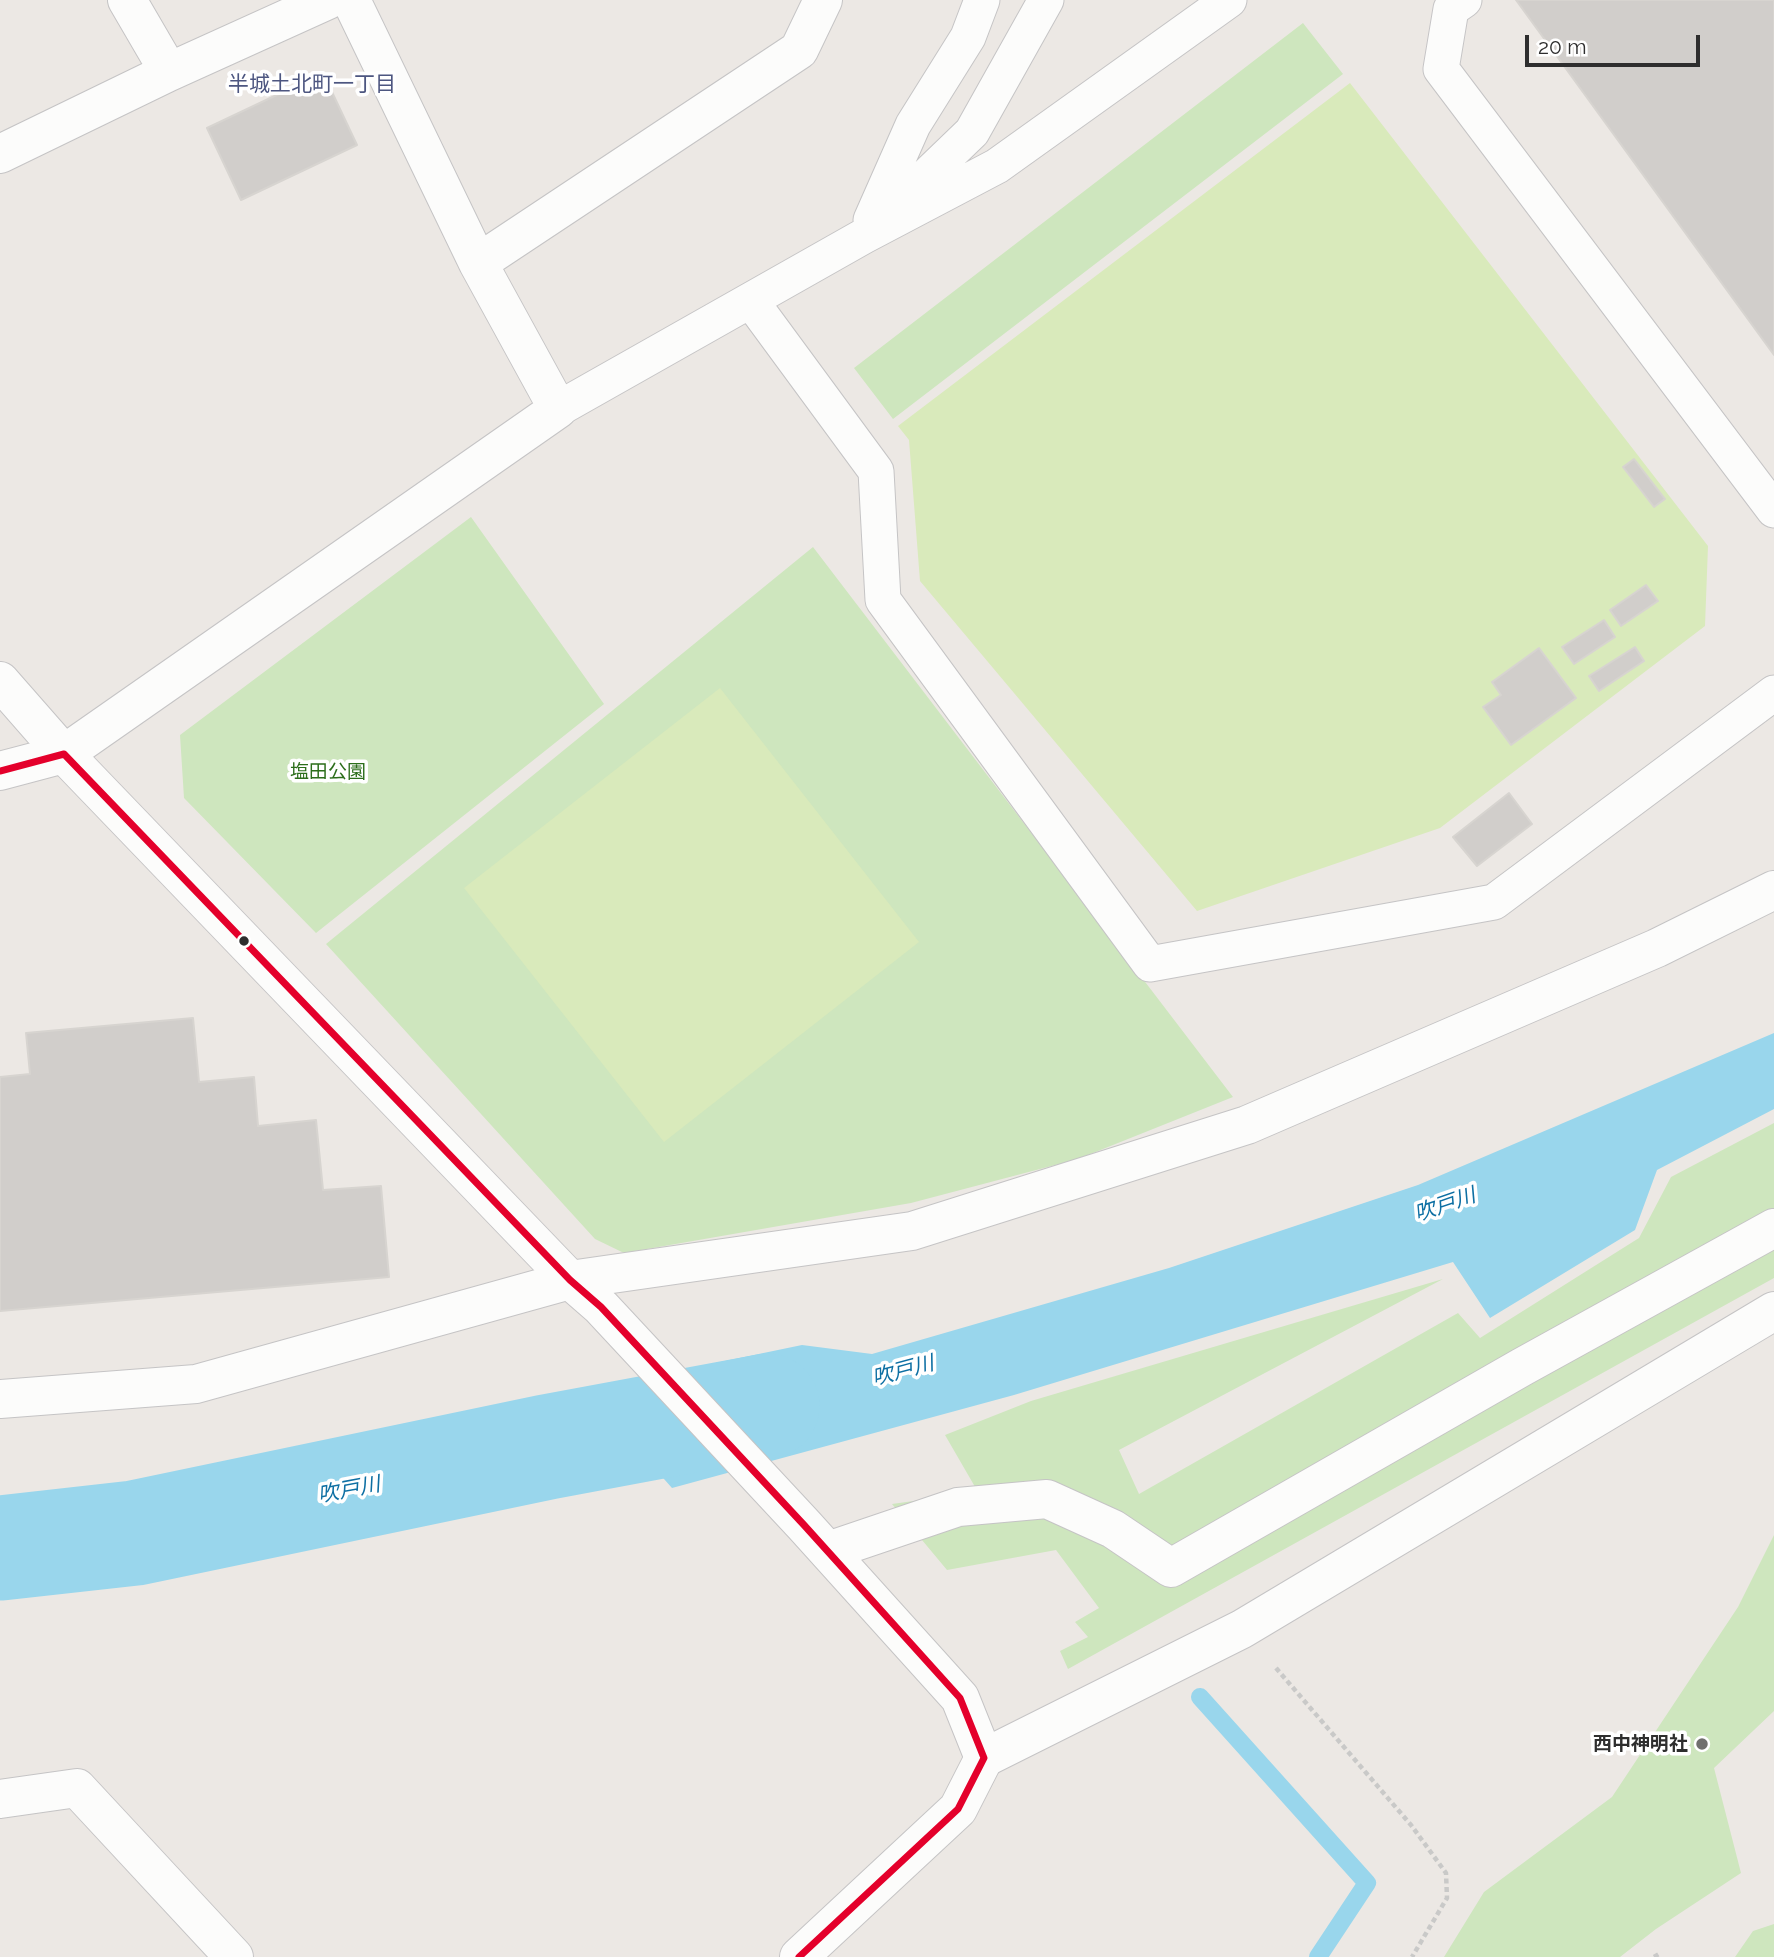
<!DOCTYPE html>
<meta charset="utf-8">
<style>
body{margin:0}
#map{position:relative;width:1774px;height:1957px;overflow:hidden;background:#ece8e4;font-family:Raleway,sans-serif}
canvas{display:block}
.scale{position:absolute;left:1525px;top:35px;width:175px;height:32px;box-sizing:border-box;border:4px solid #2e2e2e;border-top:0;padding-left:9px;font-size:21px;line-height:24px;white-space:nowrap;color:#2e2e2e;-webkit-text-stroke:5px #fff;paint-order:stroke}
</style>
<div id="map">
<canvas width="1774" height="1957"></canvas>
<div class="scale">20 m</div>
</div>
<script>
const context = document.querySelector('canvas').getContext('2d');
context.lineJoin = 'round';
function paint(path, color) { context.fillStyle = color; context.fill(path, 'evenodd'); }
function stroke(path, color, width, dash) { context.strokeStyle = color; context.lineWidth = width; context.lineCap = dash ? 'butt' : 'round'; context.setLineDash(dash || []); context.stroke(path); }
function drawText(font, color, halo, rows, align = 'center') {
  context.font = font + ' Raleway,"Noto Sans JP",sans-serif'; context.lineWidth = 7; context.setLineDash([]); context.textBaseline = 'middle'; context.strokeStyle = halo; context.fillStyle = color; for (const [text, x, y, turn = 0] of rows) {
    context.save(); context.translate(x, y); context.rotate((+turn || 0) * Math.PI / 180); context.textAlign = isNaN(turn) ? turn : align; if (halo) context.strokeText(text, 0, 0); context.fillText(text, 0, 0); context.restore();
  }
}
const green = new Path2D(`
 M1303,23L1343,74L893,419L854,368Z
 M471,517L604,704L316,933L184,798L180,735Z
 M813,547L1233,1097L1078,1159L911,1203L624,1253L595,1239L326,944Z
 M1774,1123V1278L1068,1669L1060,1651L1088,1637L1075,1622L1099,1608L1056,1550L947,1570L892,1504L978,1492L945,1435L1031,1401L1443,1279L1119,1450L1139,1494L1458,1313L1480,1338L1639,1238L1671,1177Z
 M1774,1535V1711L1714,1768L1741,1873L1656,1929L1620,1957H1444L1484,1892L1612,1797L1738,1607Z
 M1774,1924V1957H1735L1753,1931Z`);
const pitch = new Path2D(`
 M1350,83L1708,546L1705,626L1440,828L1197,911L920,581L909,440L898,426Z
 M720,688L919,942L664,1142L464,888Z`);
const water = new Path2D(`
 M1774,1033V1109L1657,1170L1635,1230L1490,1318L1453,1262L1014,1395L672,1488L585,1390L802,1345L872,1354L1169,1268L1418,1185Z`);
const stream = new Path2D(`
 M1200,1697L1367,1883L1318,1957`);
const river = new Path2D(`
 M0,1548L135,1533L547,1447L767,1406`);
const building = new Path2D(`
 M1516,0H1774V355Z
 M323,73L357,145L241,200L207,128Z
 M1634,459L1665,499L1654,507L1623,467Z
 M1646,585L1658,601L1621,626L1610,610Z
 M1604,620L1615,637L1574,664L1562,647Z
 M1635,647L1644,661L1599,691L1589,676Z
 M1539,648L1576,698L1511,745L1483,707L1501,695L1492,682Z
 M1509,793L1532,824L1477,866L1453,837Z
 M193,1018L199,1082L254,1077L258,1126L316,1120L323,1190L381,1186L389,1277L0,1311V1077L30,1074L26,1033Z`);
const path = new Path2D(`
 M1276,1668L1411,1825L1446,1873L1447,1898L1412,1957
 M1654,1957L1659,1954`);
const service = new Path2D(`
 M1464,0L1451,9L1441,69L1774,510
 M892,209L972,132L1046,0
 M871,220L913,125L968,37L982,0
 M751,301L876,471L883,600L1150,964L1494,902L1774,693
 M558,409L864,236L997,166L1229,0`);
const minor = new Path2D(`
 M127,0L169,72
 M0,154L169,72L328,0
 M478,263L799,50L823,0
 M64,754L558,409L478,263L351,0
 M0,1399L196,1384L570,1280L912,1231L1247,1125L1657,948L1774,890
 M828,1551L958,1507L1047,1499L1113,1529L1171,1568L1522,1367L1774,1228
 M984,1758L1242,1629L1774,1311
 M0,1799L77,1788L234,1957`);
const tertiary = new Path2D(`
 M0,681L64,754
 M0,771L64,754L570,1280L601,1307L804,1525L960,1698L984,1758L958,1809L799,1957`);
const bus1 = new Path2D(`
 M0,771L64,754L570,1280L601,1307L804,1525L960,1698L984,1758L958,1809L799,1957`);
const markers = [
 [244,941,6,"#2e2e2e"],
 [1702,1744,7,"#706f6e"]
];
const parkNames = [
 ["塩田公園",328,772]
];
const poiNames = [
 ["西中神明社",1688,1744]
];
const neighbourhoodNames = [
 ["半城土北町一丁目",312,85]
];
const waterNames = [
 ["吹戸川",1445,1205,-19],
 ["吹戸川",903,1371,-15],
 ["吹戸川",349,1490,-11]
];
paint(green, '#cee6be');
paint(pitch, '#d9eabb');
paint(water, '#99d6ec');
stroke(stream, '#99d6ec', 18);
stroke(river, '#99d6ec', 105);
paint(building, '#d1cecb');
stroke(building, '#d7d4d0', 2);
stroke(service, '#c5c4c5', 37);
stroke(minor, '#c5c4c5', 40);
stroke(tertiary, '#c5c4c5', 40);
stroke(path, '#c9c9c8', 4.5, [5, 3.5]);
stroke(service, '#fcfcfb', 35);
stroke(minor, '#fcfcfb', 38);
stroke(tertiary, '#fcfcfb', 38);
stroke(bus1, '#e4002b', 7);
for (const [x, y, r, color] of markers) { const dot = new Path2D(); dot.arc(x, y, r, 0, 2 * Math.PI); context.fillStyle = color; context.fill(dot); stroke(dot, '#fff', 2.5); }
drawText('19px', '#2c6e1b', '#fff', parkNames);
drawText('bold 19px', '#2e2e2e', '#fff', poiNames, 'right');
drawText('21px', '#4d5680', '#fff', neighbourhoodNames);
drawText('italic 21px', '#0d6fa3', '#fff', waterNames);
</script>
